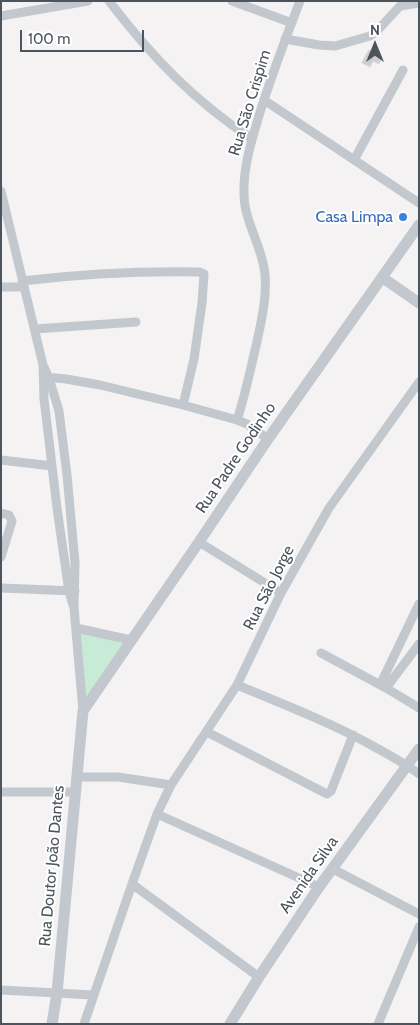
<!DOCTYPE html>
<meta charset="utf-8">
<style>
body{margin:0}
#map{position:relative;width:420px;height:1025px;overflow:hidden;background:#f4f2f2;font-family:Cabin,sans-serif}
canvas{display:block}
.frame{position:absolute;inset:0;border:2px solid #4c545d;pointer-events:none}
.north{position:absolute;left:350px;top:20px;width:50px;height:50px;-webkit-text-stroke:4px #fff;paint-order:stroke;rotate:0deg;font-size:14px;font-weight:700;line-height:20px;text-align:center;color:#4c545d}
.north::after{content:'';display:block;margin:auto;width:18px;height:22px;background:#4c545d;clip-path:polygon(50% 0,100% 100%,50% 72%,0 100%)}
.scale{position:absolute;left:20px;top:30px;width:124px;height:22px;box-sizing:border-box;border:2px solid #4c545d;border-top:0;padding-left:6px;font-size:15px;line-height:18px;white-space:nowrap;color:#4c545d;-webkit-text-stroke:4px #fff;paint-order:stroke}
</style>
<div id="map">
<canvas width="420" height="1025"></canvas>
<div class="frame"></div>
<div class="north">N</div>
<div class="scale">100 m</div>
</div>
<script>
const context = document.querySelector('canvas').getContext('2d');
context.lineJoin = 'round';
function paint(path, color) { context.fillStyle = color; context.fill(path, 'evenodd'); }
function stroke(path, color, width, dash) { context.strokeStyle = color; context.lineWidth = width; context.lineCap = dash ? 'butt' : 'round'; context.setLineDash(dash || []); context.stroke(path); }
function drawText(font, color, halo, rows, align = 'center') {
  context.font = font + ' Cabin,sans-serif'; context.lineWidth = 4; context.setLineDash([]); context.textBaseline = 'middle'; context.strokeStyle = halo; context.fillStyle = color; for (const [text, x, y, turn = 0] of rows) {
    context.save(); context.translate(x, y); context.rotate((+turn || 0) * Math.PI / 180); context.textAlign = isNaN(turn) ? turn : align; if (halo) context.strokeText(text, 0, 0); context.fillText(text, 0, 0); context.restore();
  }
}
const green = new Path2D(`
 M79,633L127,642L85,702Z`);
const building = new Path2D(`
 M369,50L382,57L379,64L373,61L370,67L362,63Z`);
const minor = new Path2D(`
 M109,1C152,57 193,100 252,139
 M232,1L292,23
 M1,16L88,1
 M285,39L319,45L335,46L370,36L376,32L400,6L419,3
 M264,100L419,203
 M354,160L403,70
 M1,191L43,365L44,399L57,508L69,592L74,608
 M22,281C81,274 139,271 199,272L204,274L202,303L194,359L183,405
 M1,287H23
 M35,329L136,322
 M44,367L49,378L59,411L67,475L75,563L74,608L83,711
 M46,377L66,379L100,385L183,405L237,420L247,424L268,439
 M237,420C245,396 250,371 256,346C261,323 267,299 265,275C263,247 244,222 244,194C243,165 253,136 261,109C273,72 286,37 300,1
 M1,460L52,466
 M1,513L9,515L12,521L1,557
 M199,542L281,593
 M1,588L75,591
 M76,628L131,640
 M321,653L386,688L419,708
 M237,685C283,704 329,722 373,746C389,755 405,763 419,774
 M380,685L419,604
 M386,688L419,644
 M207,732L327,794L331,791L353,735
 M76,777H118L171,785
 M1,792H74
 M157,814L319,887
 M333,869L419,914
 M132,884L259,977
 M1,990L93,995
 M84,1024L132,884L157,814L171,785L237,685L281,593L329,508L419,382
 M378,1024L419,927`);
const tertiary = new Path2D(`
 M383,278L419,303
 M52,1024L57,993L83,711L199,542L268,439L419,225
 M230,1024L259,977L319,887L419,749`);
const markers = [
 [403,217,5,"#3f7fe0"]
];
const streetNames = [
 ["Rua São Crispim",250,103,-73],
 ["Rua Padre Godinho",236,458,-56],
 ["Rua São Jorge",269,588,-63],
 ["Rua Doutor João Dantes",52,866,-85],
 ["Avenida Silva",309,875,-55]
];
const shopNames = [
 ["Casa Limpa",393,217]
];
paint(green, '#c7ebd6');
paint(building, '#cdced3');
stroke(building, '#d7d8dc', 1);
stroke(minor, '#c2c8ce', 9);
stroke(tertiary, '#c2c8ce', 11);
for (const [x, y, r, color] of markers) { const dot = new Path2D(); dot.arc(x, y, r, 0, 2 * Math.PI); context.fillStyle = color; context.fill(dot); stroke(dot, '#fff', 2); }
drawText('16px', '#4c545d', '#fff', streetNames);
drawText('16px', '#366cbe', '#fff', shopNames, 'right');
</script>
